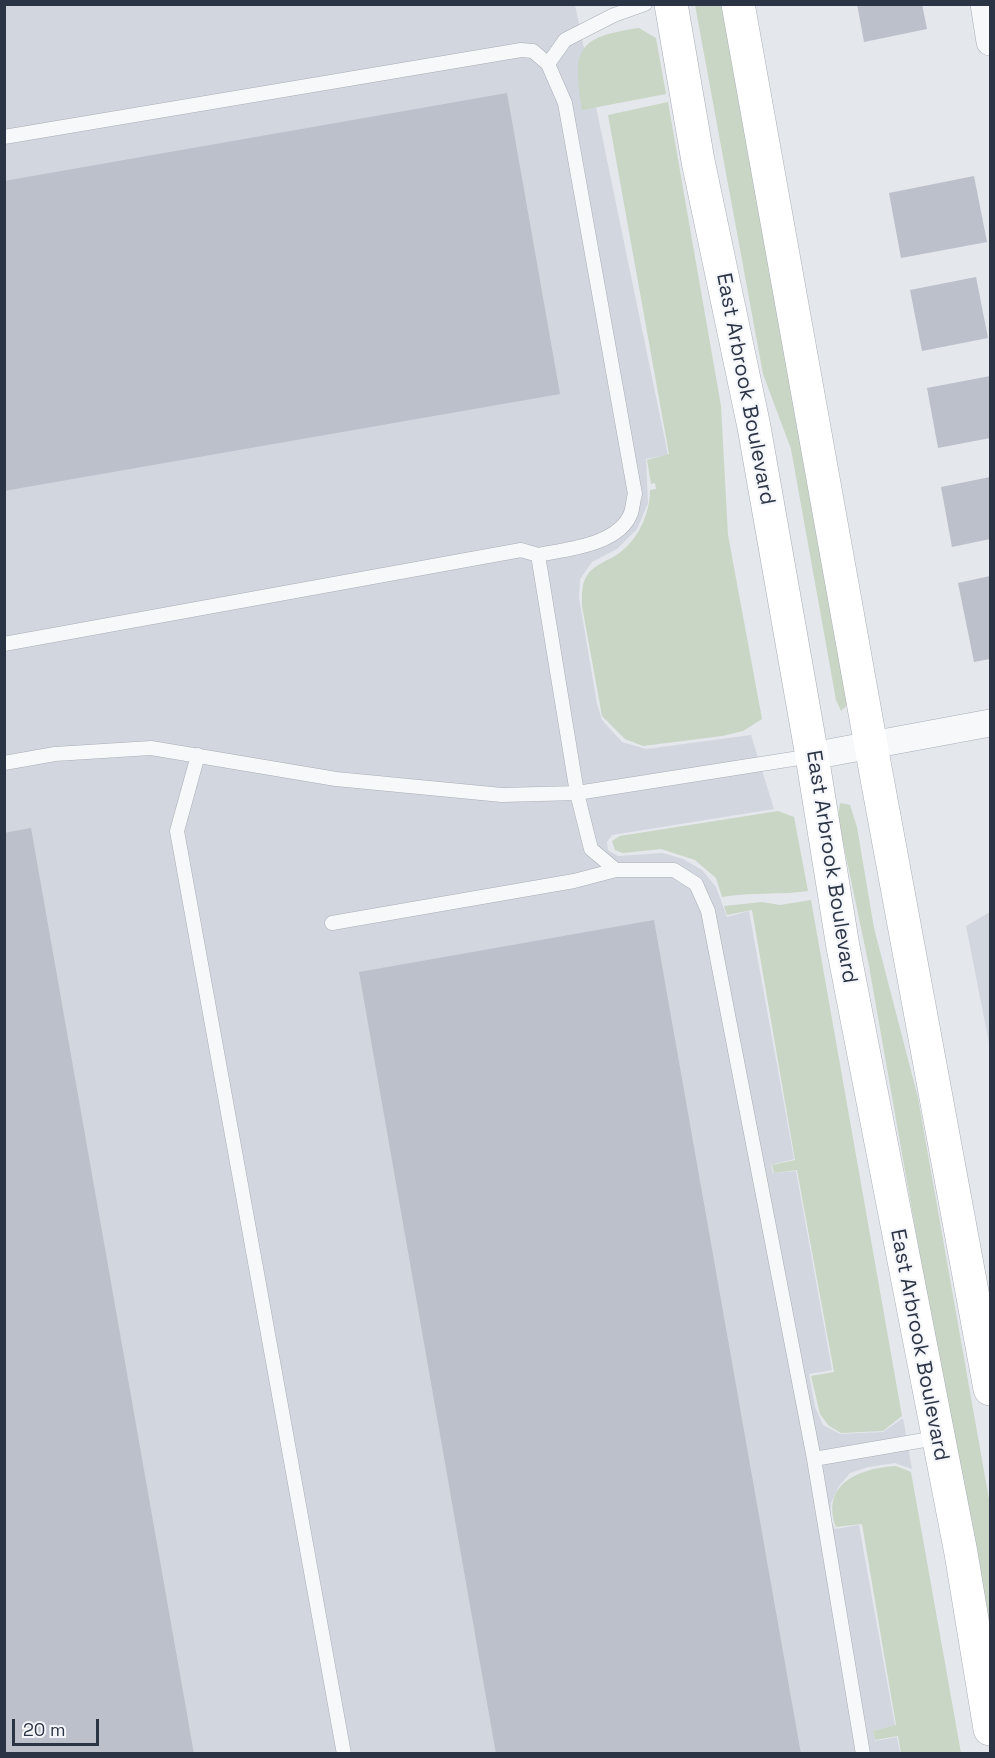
<!DOCTYPE html>
<style>
body{margin:0}
#map{position:relative;width:995px;height:1758px;overflow:hidden;background:#e4e7ec;font-family:"Space Grotesk",sans-serif}
canvas{display:block}
.frame{position:absolute;inset:0;border:6px solid #2b3445;pointer-events:none}
.scale{position:absolute;left:12px;top:1719px;width:87px;height:27px;box-sizing:border-box;border:3px solid #2b3445;border-top:0;padding-left:8px;font-size:18px;line-height:21px;white-space:nowrap;color:#2b3445;-webkit-text-stroke:4px #f4f6f9;paint-order:stroke}
</style>
<div id="map">
<canvas width="995" height="1758"></canvas>
<div class="frame"></div>
<div class="scale">20 m</div>
</div>
<script>
const context = document.querySelector('canvas').getContext('2d');
context.lineJoin = 'round';
function paint(path, color) { context.fillStyle = color; context.fill(path, 'evenodd'); }
function stroke(path, color, width, dash) { context.strokeStyle = color; context.lineWidth = width; context.lineCap = dash ? 'butt' : 'round'; context.setLineDash(dash || []); context.stroke(path); }
function drawText(font, color, halo, rows, align = 'center') {
  context.font = font + ' "Space Grotesk",sans-serif'; context.lineWidth = 4.5; context.setLineDash([]); context.textBaseline = 'middle'; context.strokeStyle = halo; context.fillStyle = color; for (const [text, x, y, turn = 0] of rows) {
    context.save(); context.translate(x, y); context.rotate((+turn || 0) * Math.PI / 180); context.textAlign = isNaN(turn) ? turn : align; if (halo) context.strokeText(text, 0, 0); context.fillText(text, 0, 0); context.restore();
  }
}
const built = new Path2D(`
 M5,5H575L668,455L646,459L648,503L637,529L617,549L592,562L580,579L579,598L597,704L602,720L622,742L646,749L751,735L774,809L612,835L607,842L608,850L618,856L663,853L683,859L702,870L716,887L727,917L749,911L794,1159L771,1165L773,1173L796,1171L832,1370L809,1374L815,1407L823,1425L840,1434L883,1432L903,1418L912,1469L895,1463L868,1467L850,1473L839,1486L831,1503L830,1518L835,1529L859,1525L895,1726L873,1731L875,1741L897,1737L900,1753L5,1754Z
 M990,912V1048L966,926Z`);
const green = new Path2D(`
 M695,5H722L725,15L848,694L846,706L841,711L836,700L791,449L763,374Z
 M639,28L656,38L666,94L582,110C573,50 575,37 639,28Z
 M668,102L721,406L728,535L762,719L743,731L722,736L643,746L625,739L602,716L582,606C582,595 581,583 588,574C594,565 609,560 618,554C638,540 650,514 650,490L656,489L655,483L651,484L647,460L669,454L608,115Z
 M840,803L850,805L857,827L874,928L918,1098L990,1505V1654L869,966L838,818Z
 M778,811L794,817L808,891C779,895 751,892 722,897L716,878L695,860L661,849L623,853L615,850L612,841L620,836Z
 M811,900L902,1416L883,1431L841,1433L828,1425L820,1414L811,1376L834,1372L797,1170L774,1173L772,1165L795,1160L752,910L727,915L724,906L762,902L780,905Z
 M896,1466L911,1472L961,1753H901L898,1736L875,1740L873,1731L896,1725L862,1524L836,1527C820,1483 861,1468 896,1466Z`);
const building = new Path2D(`
 M857,4H922L927,29L864,42Z
 M507,93L560,394L4,491V181Z
 M974,176L987,242L901,258L889,193Z
 M976,277L988,338L922,351L910,290Z
 M990,376V438L938,448L927,388Z
 M990,477V539L952,547L941,487Z
 M990,576V659L974,662L958,583Z
 M31,828L194,1754H4V833Z
 M654,920L801,1754H496L359,972Z`);
const lane = new Path2D(`
 M548,64L565,40L614,15L645,4
 M4,137L521,50L533,51L548,64L565,103L635,494C633,500 633,507 631,513C619,545 567,549 538,555L577,793L591,849L616,870H674L696,884L708,911L814,1459L863,1754
 M4,644L521,550L538,555
 M198,755L177,831L344,1754
 M4,763L55,754L151,748L336,779L502,795L577,793L812,756
 M332,923L574,881L616,870
 M814,1459L936,1438`);
const street = new Path2D(`
 M984,4L990,42
 M812,756L990,723`);
const secondary = new Path2D(`
 M671,4L698,161L754,427L812,756L843,947L961,1553L990,1729
 M738,4L871,746L990,1389`);
const streetNames = [
 ["East Arbrook Boulevard",745,389,79],
 ["East Arbrook Boulevard",831,867,81],
 ["East Arbrook Boulevard",919,1345,79]
];
paint(built, '#d2d6de');
paint(green, '#c9d6c5');
paint(building, '#bbc0ca');
stroke(lane, '#a9aeb7', 15);
stroke(street, '#a9aeb7', 28);
stroke(secondary, '#a9aeb7', 34);
stroke(lane, '#f7f8fa', 14);
stroke(street, '#f7f8fa', 27);
stroke(secondary, '#fff', 33);
drawText('21px', '#2b3445', '#f4f6f9', streetNames);
</script>
